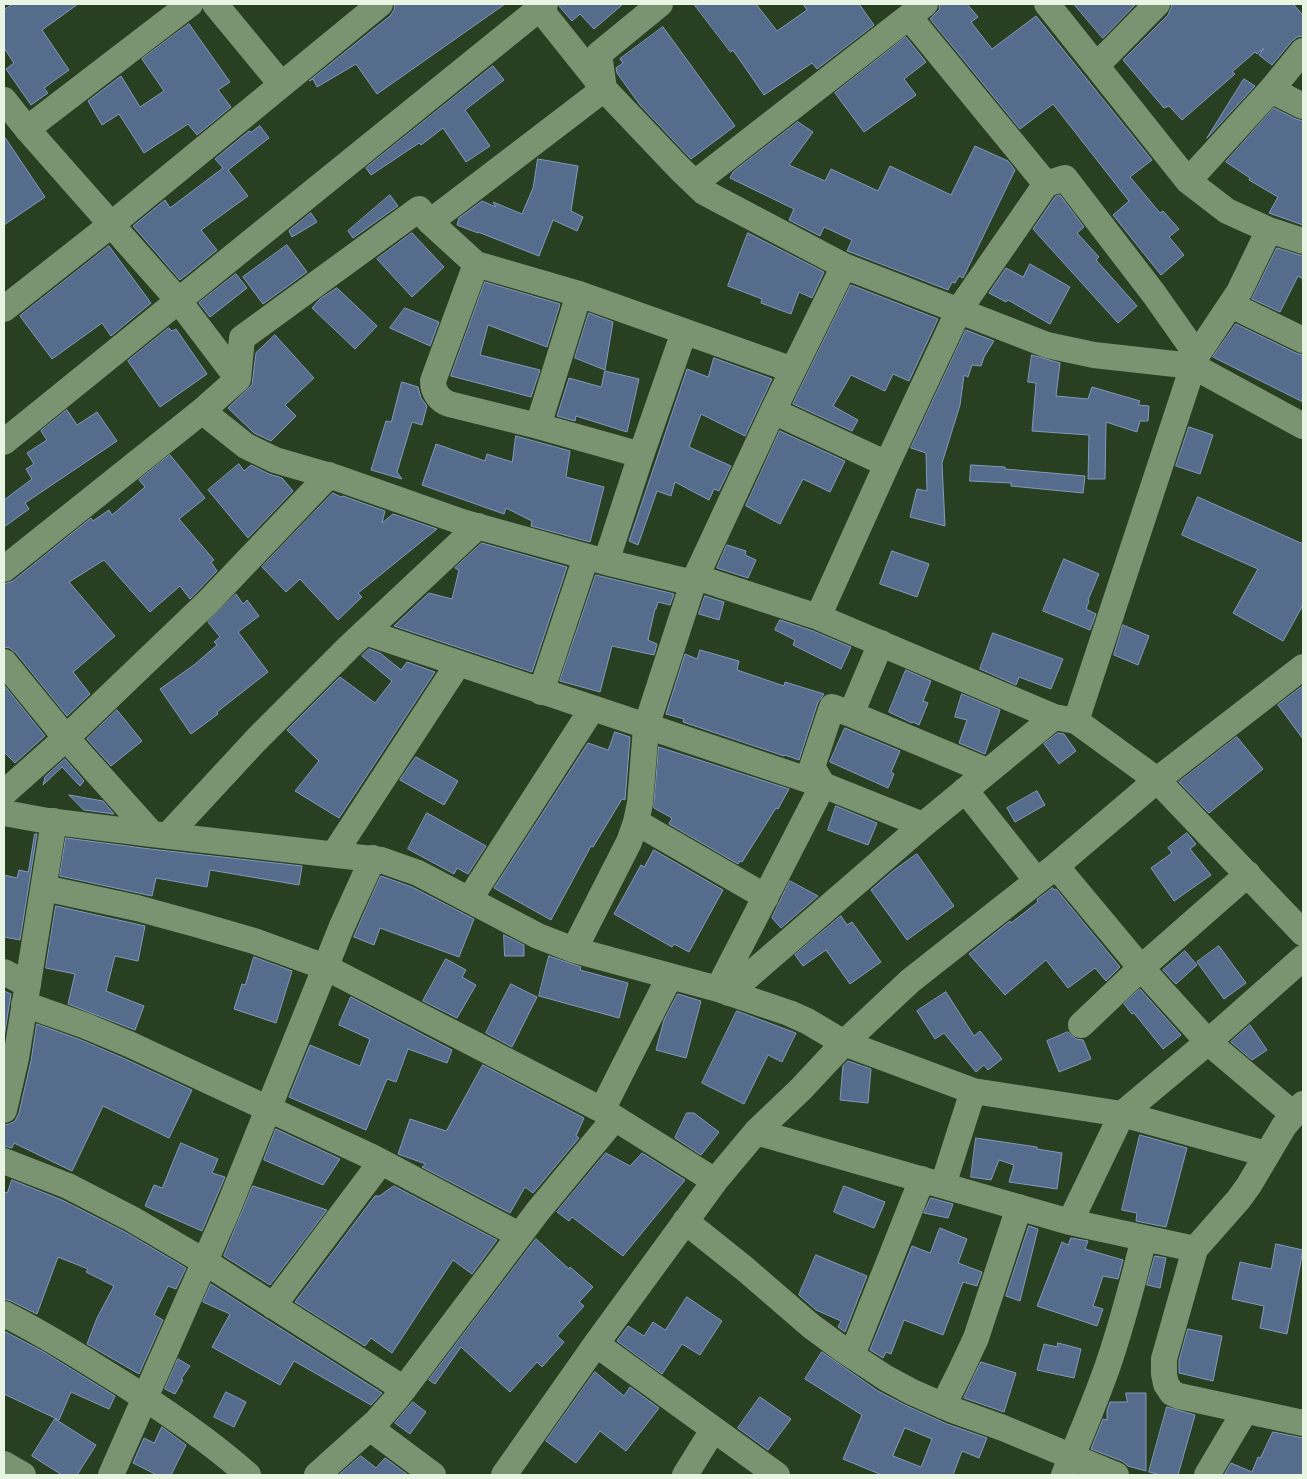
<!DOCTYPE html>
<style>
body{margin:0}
#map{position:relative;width:1307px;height:1479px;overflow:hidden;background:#293f21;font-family:Signika,sans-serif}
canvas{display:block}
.frame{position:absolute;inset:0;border:5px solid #e7f5e2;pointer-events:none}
</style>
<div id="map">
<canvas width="1307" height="1479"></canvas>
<div class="frame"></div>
</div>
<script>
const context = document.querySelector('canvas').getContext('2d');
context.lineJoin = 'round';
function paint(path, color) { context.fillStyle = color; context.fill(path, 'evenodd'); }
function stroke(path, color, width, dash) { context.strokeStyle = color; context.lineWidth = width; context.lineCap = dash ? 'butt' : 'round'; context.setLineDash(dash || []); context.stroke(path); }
const building = new Path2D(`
 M13,4H78L42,30L69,70L44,88L48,93L31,105L6,69L14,63L4,48V10Z
 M395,4H505L377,94L356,64L317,87L313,79L309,81L390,16L394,10Z
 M560,4H623L594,29L580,14L572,21L559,6Z
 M694,4H756L777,31L807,10L803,4H859L874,25L817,69L812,63L764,95L733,50L731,52Z
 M940,4H967L978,17L971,22L992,49L1036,16L1152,160L1130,177L1160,213L1163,211L1179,229L1169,237L1184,255L1161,275L1113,215L1129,201L1053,104L1020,129L930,19L939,10Z
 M1074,4H1136L1103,38Z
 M1172,4H1293L1303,15V36L1297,37L1292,41L1272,65L1259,55L1264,48L1257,54L1255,52L1232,72L1235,74L1182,120L1169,106L1164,108L1123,60L1168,15L1171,8Z
 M189,24L230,82L218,90L231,107L197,135L188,124L144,153L119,114L102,125L88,101L121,76L140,107L164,91L142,59Z
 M663,27L735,126L691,159L640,105L617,73L616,68L623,63L620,59Z
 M906,37L926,62L904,79L916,95L864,132L835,93Z
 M493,66L504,80L465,110L490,146L466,162L443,128L421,145L419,143L371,175L366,168Z
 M1244,79L1255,86L1207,138Z
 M1274,108L1296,119L1303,121V225L1269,213L1278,197L1249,180L1250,178L1226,162Z
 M798,122L813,132L789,165L825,181L831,169L878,191L890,166L951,195L975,146L1008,161L1015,170L963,278L959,276L955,283L952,282L948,290L850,252L847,251L852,240L824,227L820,236L789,220L794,209L730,178L733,172Z
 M260,126L269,138L228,170L248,196L201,230L217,250L180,280L133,226L165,200L170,208L223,168L215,159L249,131L251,132Z
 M4,136L45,197L4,225Z
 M538,159L578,166L571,211L583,217L577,231L553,220L539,256L478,232V233L457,225L459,218L482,201L496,207L493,202L522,214L533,188Z
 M390,195L398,206L353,238L348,231Z
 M1060,195L1084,227L1077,233L1099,257L1096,260L1137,306L1118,323L1033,229L1055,197Z
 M311,213L317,222L292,237L289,231Z
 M412,233L444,267L412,297L377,259Z
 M748,233L824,272L812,298L799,292L791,314L761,303L762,299L728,286Z
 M287,245L307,272L263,304L243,277Z
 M109,246L151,303L111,336L102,323L52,359L20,316Z
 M1277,248L1303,256V279L1298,276L1280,312L1252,299Z
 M1030,264L1070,287L1050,324L1008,300L1006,302L989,293L1006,268L1023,277Z
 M236,274L247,288L210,317L199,303Z
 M485,282L560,304L547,347L488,325L480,355L540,370L531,397L451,376Z
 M851,285L938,319L909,381L893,374L885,391L851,375L833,406L858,420L852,431L793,404Z
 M337,288L377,326L355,349L312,308L320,299Z
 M405,308L439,322L430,346L390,328Z
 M589,313L613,322L605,370L575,358Z
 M1236,324L1296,353L1303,355V402L1213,357Z
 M169,328L172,331L176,329L207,374L160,407L128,361Z
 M966,330L994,341L984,357L981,366L972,365L968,377L964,375L960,405L942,463L945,526L910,517L917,489L927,491L926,453L911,448Z
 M275,335L314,378L285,405L296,416L271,441L254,433L228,408L252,385L256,353Z
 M1032,355L1060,363L1056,396L1088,399L1092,387L1140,401L1138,405L1149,406L1148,421H1140L1137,432L1106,422L1105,479H1088L1089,435L1032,431L1036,383L1028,382Z
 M714,358L772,379L745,436L701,414L689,447L731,466L719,491L714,489L709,500L675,482L671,496L657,491L638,545L629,541L687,369L708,377Z
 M605,371L639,379L627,432L576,416L575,421L557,416L569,378L601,387Z
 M402,382L418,387L421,398L427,406L422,425L412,422L397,472L402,479L371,470L386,421L391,422Z
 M67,410L77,425L97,412L117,441L25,503L29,509L4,527V500L32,479L26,469L34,464L27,453L47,440L41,431Z
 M1189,427L1213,435L1200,474L1176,466Z
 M780,431L845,461L830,492L803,479L780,524L746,506Z
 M516,436L570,451L566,477L604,487L590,542L531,526L532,521L506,508L504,514L422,485L436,444L485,461L487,454L512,462Z
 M170,455L205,498L179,519L214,560L211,562L217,571L190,599L180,586L150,612L104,560L69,582L115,636L73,672L90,694L67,716L16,653L10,648L4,647V584L13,581L91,518L93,521L109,510L112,515L145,487L139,480Z
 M239,464L244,471L251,465L269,474L282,478L293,491L248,538L208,490Z
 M971,465L1005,467V469L1085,476L1083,493L1011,486V483L970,481Z
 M333,493L341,497L343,496L385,511L382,523L393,514L437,529L358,593L362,597L338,620L300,579L286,592L262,567Z
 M1198,497L1303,544V605L1283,641L1233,613L1258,569L1182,535Z
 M482,543L567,567L532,672L394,626L429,593L452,599L459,570L455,568Z
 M727,545L746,551L745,555L756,560L748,578L717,568Z
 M892,551L929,564L917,597L880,584Z
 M1064,559L1099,574L1088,600L1089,601L1086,609L1096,614L1090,630L1043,611Z
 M596,575L674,594L670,605L658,602L656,609H655L648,640L657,644L654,655L612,646L600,692L560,681Z
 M236,594L243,604L247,600L259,616L238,632L268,672L217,712L218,714L191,734L160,689L194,665L217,645L214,642L220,637L208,622Z
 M705,596L724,602L719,620L699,614Z
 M780,620L813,631L851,647L841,669L793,645L795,640L775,630Z
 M1123,625L1149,636L1138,665L1114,655Z
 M993,633L1063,659L1051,689L1019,677L1016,685L980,669Z
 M369,649L380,653L401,670L407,662L435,672L339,818L295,791L319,761L287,730L340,677L375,703L392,681L362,656Z
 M700,650L739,661L737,670L784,686L785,682L824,694L818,702L799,760L785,755L784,756L683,722L684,719L666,714L685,654L697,659Z
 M906,670L931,681L923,701L928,703L919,725L913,722L912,723L889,712Z
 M4,685L45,736L15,763L4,752Z
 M1303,686V739L1278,705Z
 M962,694L1000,710L985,754L959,743L967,720L955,717Z
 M117,710L142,741L111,766L87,739Z
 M845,728L900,751L891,772L894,774L888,788L830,762Z
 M615,732L630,737L625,800L622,799L593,847L591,846L551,920L494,888L588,743L608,750Z
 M1058,733L1064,734L1076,751L1059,764L1044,744Z
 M1237,737L1263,769L1209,813L1179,782Z
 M659,747L789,789L778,809L776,808L742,862L740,861L738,864L669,824L672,818L654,808Z
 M416,757L458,781L444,805L400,780Z
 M65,759L84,781L80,786L62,767L43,785L45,777Z
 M1037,791L1045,805L1015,822L1007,808Z
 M69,795L103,801L114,814L84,810Z
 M836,806L877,823L868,845L828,830Z
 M427,813L486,846L468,874L457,868L454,874L408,849Z
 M1187,833L1196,844L1190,849L1211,875L1174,901L1151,868L1172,853L1168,848Z
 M35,834H37L20,940L4,937V875L17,878L19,870L28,872Z
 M66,838L150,849L302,866L299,885L210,870L207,887L156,878L152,896L60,876Z
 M654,850L723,890L689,952L674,944L672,947L614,914L641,865L644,867Z
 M917,854L954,906L907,940L871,890L893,871Z
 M381,876L412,887L474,919L459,957L380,928L374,945L354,937Z
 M790,881L818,896L781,928L772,918Z
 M1053,888L1054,890L1056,889L1120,967L1106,981L1095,968L1068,988L1046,960L1005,995L969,954L1010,921L1011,923L1038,902L1037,900Z
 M56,906L145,926L138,961L115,956L106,991L144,1006L135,1030L68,1004L75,974L46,968Z
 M841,916L847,925L852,922L881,962L850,984L826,950L803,966L795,955Z
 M504,935L524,945V956H505Z
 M1219,946L1246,983L1224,999L1197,962Z
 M1185,951L1197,965L1176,984L1163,970Z
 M549,956L581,967L580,970L628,983L619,1018L539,996Z
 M254,957L292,971L276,1023L234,1009L242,984L245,985Z
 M446,959L466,970L462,977L476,985L457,1018L423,1001Z
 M511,984L537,997L512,1047L486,1033Z
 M1140,989L1181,1035L1163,1049L1134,1013L1132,1014L1124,1004Z
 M4,991L11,994L4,1038Z
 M946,992L974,1036L980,1031L1002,1059L988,1070L984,1065L976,1072L944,1033L935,1039L917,1011Z
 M678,994L701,1001L686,1058L656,1050L664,1020Z
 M351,997L452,1050L447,1063L408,1049L396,1082L387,1079L366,1130L289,1097L310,1045L360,1066L370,1039L339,1025Z
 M737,1011L796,1033L782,1062L768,1055L744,1104L702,1083Z
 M37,1024L81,1040L123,1058L192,1090L169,1138L103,1106L72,1171L14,1143L12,1148L4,1146V1125L9,1124L15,1121L19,1113L31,1061Z
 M1250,1025L1267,1050L1252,1060L1231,1042Z
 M1068,1032L1076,1039L1083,1040L1091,1059L1059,1072L1047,1041Z
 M848,1061L871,1069L868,1103L840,1100L843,1066Z
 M483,1065L584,1118L576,1136L579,1138L533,1193L525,1187L510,1213L422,1167L426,1164L398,1154L410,1119L446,1131Z
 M687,1113H694L719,1132L701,1155L675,1138Z
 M276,1129L340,1159L323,1185L264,1160Z
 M1140,1135L1187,1148L1166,1227L1136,1221L1137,1213L1122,1210Z
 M976,1138L1037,1147V1149L1062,1153L1057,1189L1009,1182L1014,1165L999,1160L991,1180L971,1177Z
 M181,1143L218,1159L212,1173L225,1177L202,1231L145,1206L154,1185L162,1188Z
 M606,1153L630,1166L642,1153L685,1180L623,1256L572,1217L569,1221L557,1212Z
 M12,1180L62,1200L125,1232L186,1268L176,1289L168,1286L154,1315L163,1320L139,1374L87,1344L97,1318L114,1286L86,1272L88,1269L58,1257L37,1314L11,1301L4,1299V1192L7,1193Z
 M253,1186L327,1210L270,1285L224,1256Z
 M394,1186L497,1240L472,1274L453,1260L392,1353L371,1338L365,1346L295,1302L375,1196H379Z
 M844,1186L885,1202L874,1228L834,1212Z
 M931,1198L953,1204L948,1218L924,1213Z
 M1029,1226L1038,1229L1020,1301L1006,1296Z
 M940,1228L967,1239L958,1263L982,1272L977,1286L963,1282L943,1335L904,1320L891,1354L886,1352L883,1358L870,1350L912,1246L930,1253Z
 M1071,1238L1088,1241L1085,1249L1123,1260L1118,1279L1103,1276L1093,1306L1103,1309L1097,1326L1037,1306L1062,1242L1068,1245Z
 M536,1239L569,1269L570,1267L593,1287L579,1302L584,1306L557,1336L564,1342L542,1367L537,1362L510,1392L461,1347L435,1384L429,1380Z
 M1276,1244L1303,1250L1287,1334L1260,1328L1264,1306L1232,1299L1240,1262L1271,1269Z
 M816,1255L867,1276L845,1332L838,1327L841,1321L816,1310L799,1295Z
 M1155,1256L1166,1258L1160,1288L1147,1285Z
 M211,1284L264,1318L382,1393L371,1405L294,1361L280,1385L212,1347L230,1314L203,1302Z
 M687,1297L722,1321L700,1355L682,1344L662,1374L617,1341L628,1326L644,1336L653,1322L665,1330Z
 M1188,1329L1222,1336L1213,1381L1179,1373V1361Z
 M4,1331L42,1351L115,1396L109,1409L71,1392L59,1420L4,1394Z
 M1058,1343L1081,1349L1074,1378L1037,1370L1044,1344L1057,1347Z
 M822,1352L878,1391L905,1405L947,1424L987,1438L979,1458L962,1451L953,1475H882L843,1459L862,1415L805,1379ZM905,1428L932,1439L921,1467L893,1456Z
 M178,1359L190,1366L181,1379L183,1380L175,1394L165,1389Z
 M981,1362L1016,1373L1004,1412L964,1398Z
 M595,1372L624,1396L630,1387L659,1408L626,1451L600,1431L576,1463L546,1441Z
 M226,1392L246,1402L234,1427L214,1417Z
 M1126,1393H1146V1471L1128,1466L1122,1461L1091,1449L1103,1419L1107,1420V1411L1110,1402H1127Z
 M760,1397L791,1419L768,1450L738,1428Z
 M413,1402L426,1412L410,1434L395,1423Z
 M1167,1407L1195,1415L1178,1475H1161L1149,1472Z
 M55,1419L96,1445L77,1475H62L32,1456Z
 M162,1427L186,1445L171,1475H157L133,1463L144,1438L154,1443Z
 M1273,1432L1303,1438V1475H1224L1231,1463L1252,1472L1258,1457L1260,1458Z
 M361,1456L376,1468L385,1458L408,1475H339Z`);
const minor = new Path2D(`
 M215,4L281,84
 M536,4L604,89L680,169L704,192L717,199L844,266L1047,345L1094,355L1193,366L1197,355L1239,292L1269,230
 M1047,4L1188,181L1227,211L1269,230L1303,241
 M909,17L1046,184L1065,178L1154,294L1197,355
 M1097,65L1157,4
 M1271,90L1303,106
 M4,100L27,129L178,300L238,379
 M27,129L190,4
 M1188,181L1271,90L1303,51
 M695,183L925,4
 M430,222L476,264L579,294L793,370
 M476,264L433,381C433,392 439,400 449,404L538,426L641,455
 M1231,305L1303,340
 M4,309L112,224L380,4
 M202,411L246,446L275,460L337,478L462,522L606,562L693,583
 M773,411L887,464
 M538,426L579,294
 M4,442L545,4
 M606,562L641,455L684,332
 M4,569L202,411L238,379L242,338L419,209L430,222L604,89L599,54L660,4
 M696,577L818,617L1054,717L1076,721L1157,780L1303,933
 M818,617L887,464L959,310L1046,184
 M365,632L823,785L923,825
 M4,662L66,738L152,834
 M541,692L586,557
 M851,714L987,771
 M1076,721L1193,366L1303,426
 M965,790L1037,881
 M4,793L66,738L209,601L329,475
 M4,813L48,821L152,834L381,860L418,873L538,936L574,950L718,989L789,1013L807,1021L844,1043L973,1091L1122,1114L1266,1154
 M636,822L766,897
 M168,835L257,739L349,647L478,526
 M334,854L458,664
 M1056,866L1141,968L1208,1042L1293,1114
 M44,888L137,908L199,925L254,941L325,967L602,1110L715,1181
 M469,900L592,709
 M574,950L629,842L636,822L640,803L646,727L693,583L773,411L844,266
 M4,972L28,985
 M718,989L823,785L812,767L832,707L851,714L881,643
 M729,993L923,825L1054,717
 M24,1004L86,1026L129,1044L372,1157L519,1235
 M1081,1025L1141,968L1248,874
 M1303,1104L1284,1126L1249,1185L1239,1199L1195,1249L1164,1359V1374L1166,1384L1172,1393L1179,1396L1303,1423
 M4,1110L16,1058L54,821
 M602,1110L670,976
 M756,1132L1070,1222L1195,1249
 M4,1161L68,1186L132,1219L205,1262L404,1389
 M943,1185L973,1091
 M685,1221L745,1269L811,1326L845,1351L886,1378L912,1392L953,1410L1003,1428L1116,1475
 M1070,1222L1122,1114L1208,1042L1303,958
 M273,1306L381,1162
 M4,1314C45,1334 83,1359 122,1383C166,1412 209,1440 248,1475
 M596,1344L777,1475
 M852,1355L922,1179
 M943,1406L961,1370L976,1338L1019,1207
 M370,1428L433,1475
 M4,1464L23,1475
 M111,1475L227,1211L342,926L373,858
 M317,1475L376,1422L397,1398L538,1211L615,1118
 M504,1475L596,1344L715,1181L756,1132L801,1089L844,1043L910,981L1056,866L1157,780L1303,667
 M685,1475L713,1430
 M1064,1475C1079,1440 1094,1404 1107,1368C1122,1325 1133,1282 1144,1238
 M1207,1475L1245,1411`);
paint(building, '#566c8d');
stroke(building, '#829abd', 1);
stroke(minor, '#7a9371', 26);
</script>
